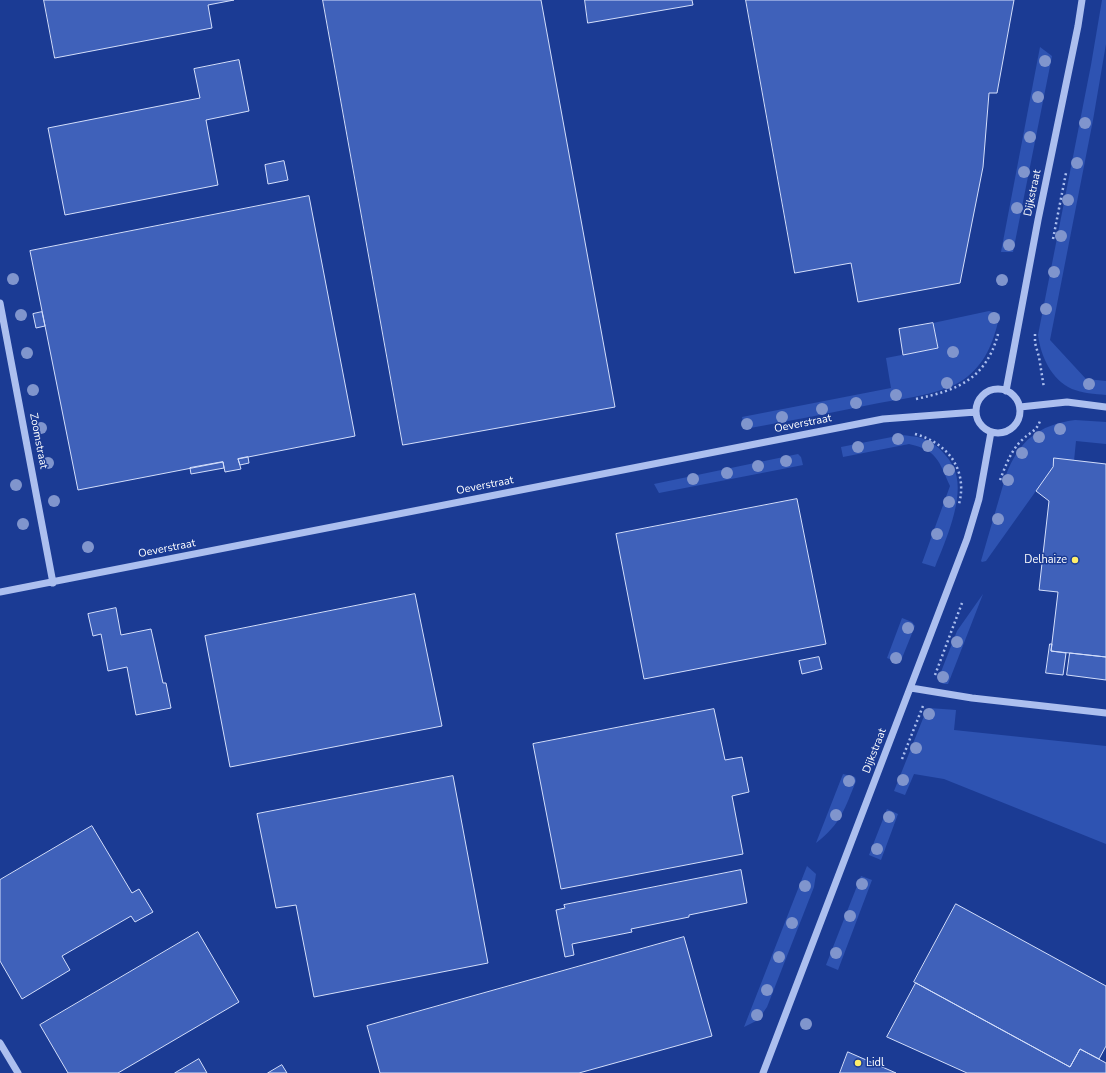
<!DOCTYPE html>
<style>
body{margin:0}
canvas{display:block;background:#1b3b94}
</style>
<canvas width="1106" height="1073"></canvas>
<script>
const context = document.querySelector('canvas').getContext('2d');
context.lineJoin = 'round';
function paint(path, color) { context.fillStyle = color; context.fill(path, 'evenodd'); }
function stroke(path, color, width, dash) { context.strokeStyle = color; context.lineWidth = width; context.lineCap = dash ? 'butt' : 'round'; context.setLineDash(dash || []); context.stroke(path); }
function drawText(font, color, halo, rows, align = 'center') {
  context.font = font + ' "Nunito Sans",sans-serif'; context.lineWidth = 3; context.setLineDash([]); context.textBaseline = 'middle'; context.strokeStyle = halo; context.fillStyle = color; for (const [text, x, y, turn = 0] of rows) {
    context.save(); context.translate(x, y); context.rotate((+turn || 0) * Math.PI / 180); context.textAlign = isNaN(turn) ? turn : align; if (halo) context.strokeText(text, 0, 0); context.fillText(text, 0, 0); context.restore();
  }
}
const green = new Path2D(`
 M1102,0H1106V44L1093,120L1050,340L1086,379L1106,381V395C1095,394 1082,393 1072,389C1051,379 1041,357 1038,335L1091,65Z
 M1040,47L1052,56L1013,252H1001Z
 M989,311L1000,314C994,339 988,360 967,377C947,394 900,399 874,404C831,413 788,421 745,429L742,417L891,388L886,358L938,348L933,323Z
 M1075,420L1106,422V444L1076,441L1074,461L1053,467L986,561L982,562L981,561L1006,475C1019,441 1038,425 1075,420Z
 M902,435C908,436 915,436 921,438C931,441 939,447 946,456C950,460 953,466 955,471C965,498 945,542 935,567L922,563L950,486C939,461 937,450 909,444L843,457L841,447Z
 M798,454L801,457L803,465L659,493L654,484Z
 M983,594L948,684H944L939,682V677L957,631Z
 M902,618L912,622L915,626L900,663L887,658Z
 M929,708L956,710L954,730L1106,746V844L944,779L914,774L905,795L894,791L926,711Z
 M843,774L855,777L856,781C845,808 841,824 816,843Z
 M887,809L898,814L881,860L869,855Z
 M807,866L816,874L814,887L767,1007L758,1020L744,1027Z
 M861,876L872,880L838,970L826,965Z`);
const building = new Path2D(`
 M44,0H234L208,5L212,28L55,58Z
 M323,0H541L615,407L403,445Z
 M585,0H692L693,5L588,23Z
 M746,0H1014L997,93H989L983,167L960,283L858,302L851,263L795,273Z
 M239,60L249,111L206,120L218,185L65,215L48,128L200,98L194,69Z
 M284,161L288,180L268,184L265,165Z
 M309,196L355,436L238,459L241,469L225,472L223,462L78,490L30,251Z
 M42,312L45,326L36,328L33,314Z
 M933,323L938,348L903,355L899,329Z
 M248,457L249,463L240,465L238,459Z
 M1054,458L1106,464V657L1051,651L1058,592L1039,590L1049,501L1036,491L1053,467Z
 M223,462L224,468L191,474L190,468Z
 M797,499L826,644L644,679L616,534Z
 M415,594L442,726L230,767L205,636Z
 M116,608L121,635L151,629L163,683H166L171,708L136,715L127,667L108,671L101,634L93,636L88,614Z
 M1050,644H1052L1051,651L1066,653L1063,675L1046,673Z
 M1070,653L1106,657V680L1067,675Z
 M819,657L822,669L802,674L799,661Z
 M714,709L725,760L742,757L749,792L732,796L743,854L561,889L533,744Z
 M453,776L488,963L314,997L296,905L276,908L257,814Z
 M92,826L132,893L139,889L153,912L135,922L131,916L62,956L70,970L22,999L0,961V880Z
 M741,870L747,903L689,915V917L631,929L632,932L572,944L574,955L565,957L556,910L565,908L564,905Z
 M956,904L1106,986V1046L1099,1059L1080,1049L1070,1067L914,982Z
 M198,932L239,1002L118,1073H68L40,1025Z
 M684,937L712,1036L579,1073H380L367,1026Z
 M916,983L1070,1067L1080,1049L1106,1063V1073H967L887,1037Z
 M848,1052L896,1073H840Z
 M199,1059L207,1073H175Z
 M282,1065L287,1073H268Z`);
const path = new Path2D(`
 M1053,239L1066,173
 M1035,334V343L1039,357L1044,388
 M916,399C958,390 986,379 998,334
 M915,434C948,443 968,470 959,504
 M1000,480C1006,465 1011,450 1023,439C1030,432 1036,432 1040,421
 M935,675L962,603
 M902,759L923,706`);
const minor = new Path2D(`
 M0,303L53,583
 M976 411a22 22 0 1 1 44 0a22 22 0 1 1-44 0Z
 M1006,391L1038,220L1078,26L1082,0
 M1020,407L1067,402L1106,407
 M0,592L883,419L976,412
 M911,688L972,698L1106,713
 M0,1043L18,1073
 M763,1073L967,539L979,499L991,432`);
const trees = [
 [1045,61],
 [1038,97],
 [1085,123],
 [1030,137],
 [1077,163],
 [1024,172],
 [1068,200],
 [1017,208],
 [1061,236],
 [1009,245],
 [1054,272],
 [13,279],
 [1002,280],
 [1046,309],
 [21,315],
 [994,318],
 [953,352],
 [27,353],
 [947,383],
 [1089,384],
 [33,390],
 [896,395],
 [856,403],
 [822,409],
 [782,417],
 [747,424],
 [41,428],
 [1060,429],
 [1039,437],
 [898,439],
 [928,446],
 [858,447],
 [1022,453],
 [786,461],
 [48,463],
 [758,466],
 [949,470],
 [727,473],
 [693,479],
 [1008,480],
 [16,485],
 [54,501],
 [949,502],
 [998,519],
 [23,524],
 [937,534],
 [88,547],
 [908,628],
 [957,642],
 [896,658],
 [943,677],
 [929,714],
 [916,748],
 [903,780],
 [849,781],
 [836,815],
 [889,817],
 [877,849],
 [862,884],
 [805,886],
 [850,916],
 [792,923],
 [836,953],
 [779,957],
 [767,990],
 [757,1015],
 [806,1024]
];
const markers = [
 [1075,560,4,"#ffee6a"],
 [858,1063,4,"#ffee6a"]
];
const streetNames = [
 ["Dijkstraat",1033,193,-78],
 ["Oeverstraat",803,424,-11],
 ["Zoomstraat",38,441,79],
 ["Oeverstraat",485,486,-11],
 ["Oeverstraat",167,549,-11],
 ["Dijkstraat",875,751,-69]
];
const poiNames = [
 ["Delhaize",1067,560],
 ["Lidl",866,1063,"left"]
];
paint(green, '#2e53b2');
paint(building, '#3f61ba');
stroke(building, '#d3defb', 1);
stroke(path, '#acbfef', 2.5, [2, 3]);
stroke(minor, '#acbfef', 7);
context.fillStyle = '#8095cd';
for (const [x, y] of trees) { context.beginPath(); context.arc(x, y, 6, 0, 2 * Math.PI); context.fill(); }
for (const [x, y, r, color] of markers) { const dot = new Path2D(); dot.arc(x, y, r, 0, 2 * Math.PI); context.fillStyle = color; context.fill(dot); stroke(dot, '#1b3b94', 1.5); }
drawText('11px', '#fff', '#1b3b94', streetNames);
drawText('11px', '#fff', '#1b3b94', poiNames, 'right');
</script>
